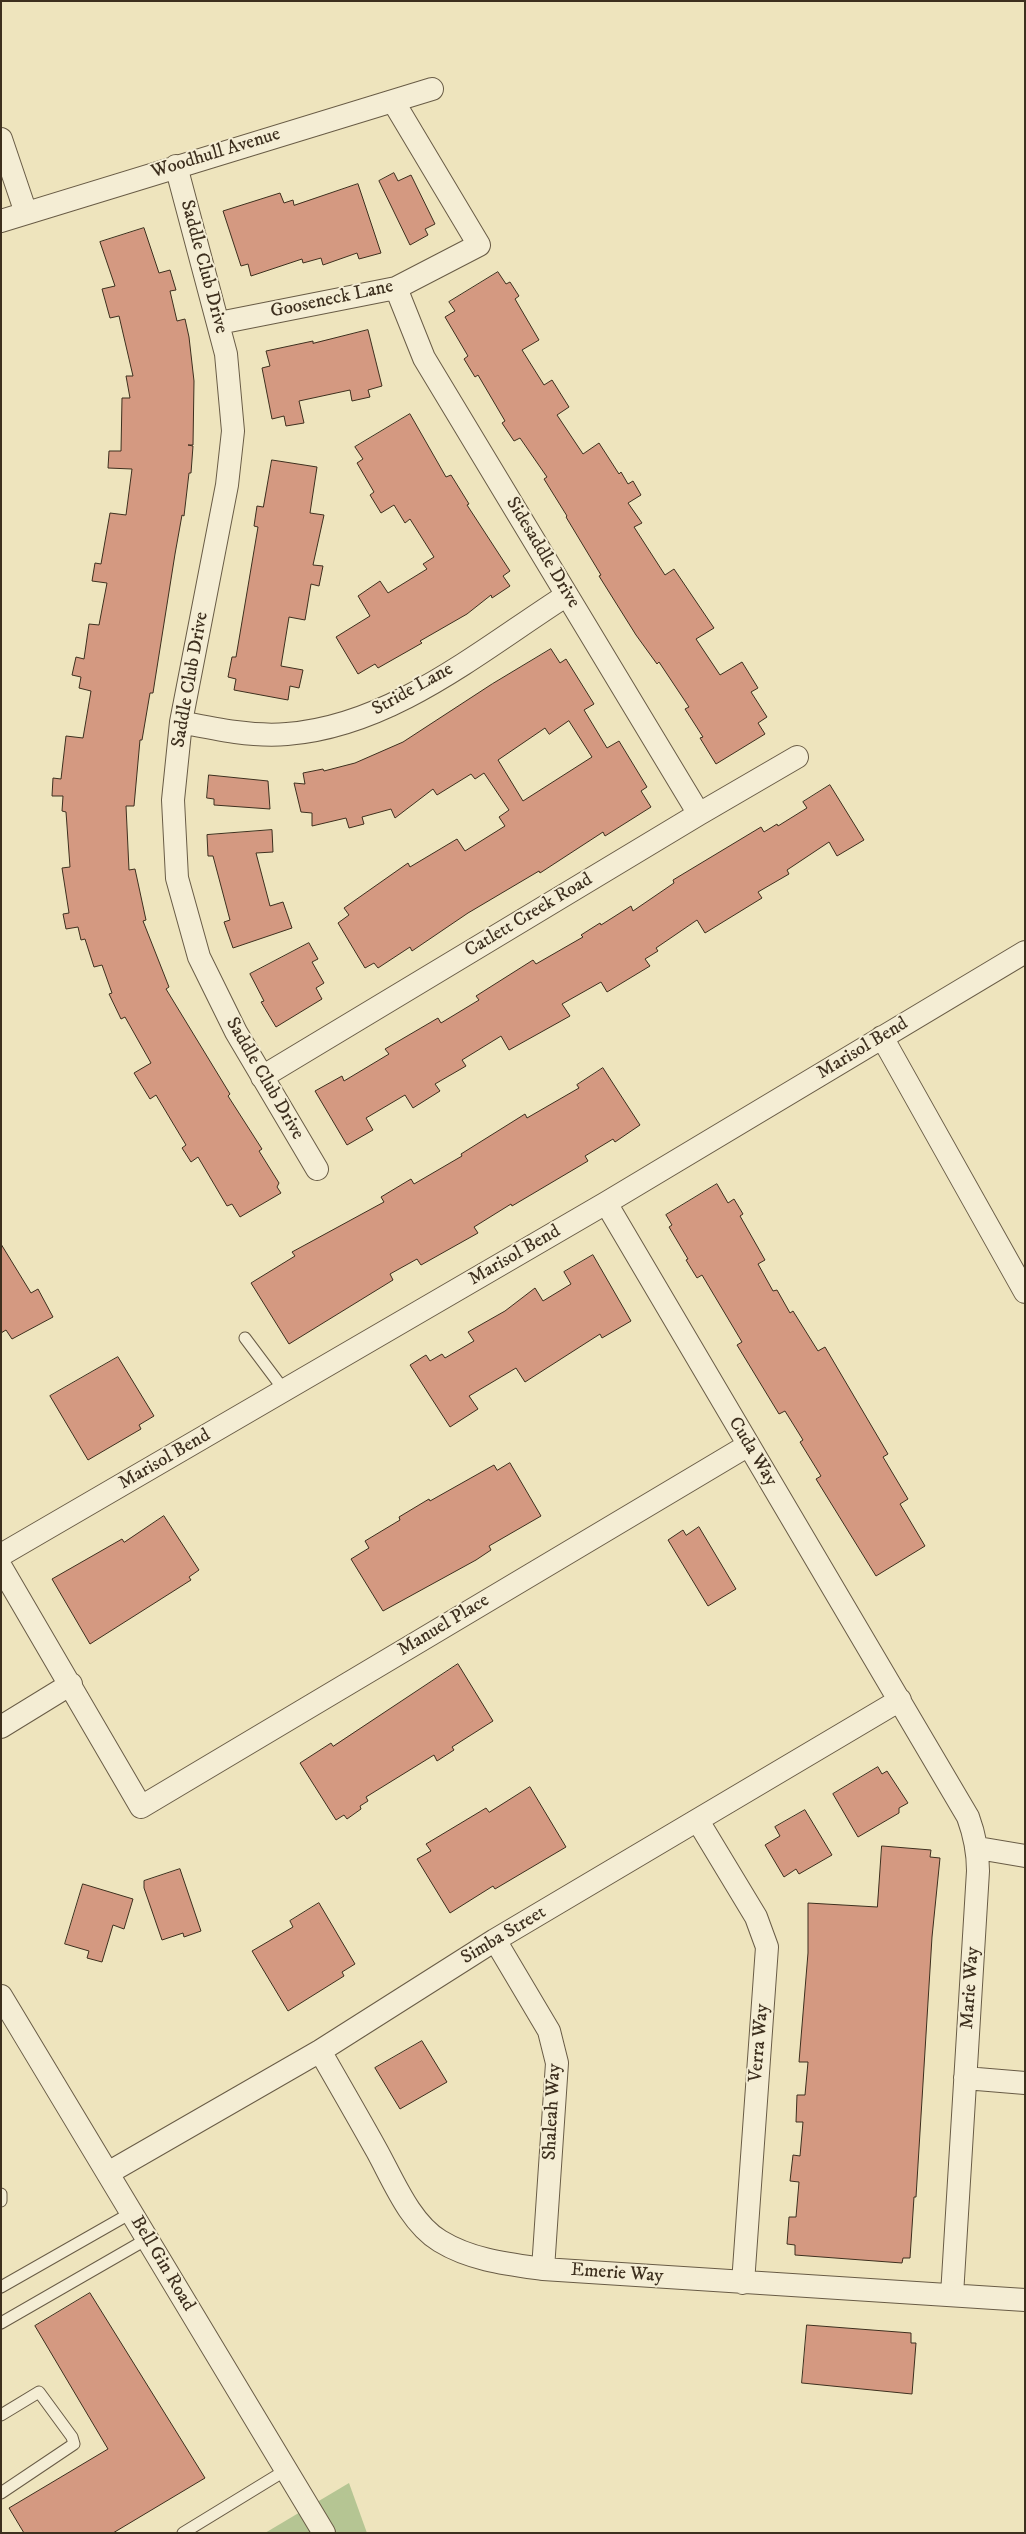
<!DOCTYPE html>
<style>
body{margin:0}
#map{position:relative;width:1026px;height:2534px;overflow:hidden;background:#eee4bd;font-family:"IM FELL DW Pica",serif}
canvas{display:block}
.frame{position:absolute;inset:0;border:2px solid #3d2f1e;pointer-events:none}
</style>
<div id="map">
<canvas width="1026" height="2534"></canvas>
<div class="frame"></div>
</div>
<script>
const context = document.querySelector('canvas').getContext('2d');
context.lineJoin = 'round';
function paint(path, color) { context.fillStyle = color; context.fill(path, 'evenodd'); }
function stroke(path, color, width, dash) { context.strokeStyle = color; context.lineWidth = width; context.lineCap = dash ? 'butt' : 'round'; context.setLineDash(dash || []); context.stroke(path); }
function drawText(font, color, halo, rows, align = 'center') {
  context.font = font + ' "IM FELL DW Pica",serif'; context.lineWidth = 4; context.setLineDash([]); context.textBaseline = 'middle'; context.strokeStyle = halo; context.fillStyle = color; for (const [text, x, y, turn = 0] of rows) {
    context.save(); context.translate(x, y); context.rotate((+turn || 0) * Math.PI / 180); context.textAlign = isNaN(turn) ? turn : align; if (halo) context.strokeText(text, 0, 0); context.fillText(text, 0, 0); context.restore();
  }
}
const green = new Path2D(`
 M349,2483L367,2533H265Z`);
const building = new Path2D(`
 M394,173L398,181L411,175L435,224L425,229L428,235L410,245L379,181Z
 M358,184L381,253L359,259L357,253L323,265L321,258L303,263L302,259L251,276L248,264L241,266L223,211L280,193L284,203L293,200L294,205Z
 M144,228L159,273L170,270L176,290L170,291L177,321L185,319L189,337L194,381L193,445H188L193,446L191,473H189L184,516L182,515L175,554L155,680L153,693H150L142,740H140L134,806H126L129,870L135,869L146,920L143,921L169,987L166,989L230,1094L228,1096L262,1149L259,1151L279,1183L277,1187L281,1193L240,1217L232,1204L227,1206L198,1157L191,1162L182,1148L186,1145L156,1095L150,1099L134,1073L151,1063L125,1017L121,1019L109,994L112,993L102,965L94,967L85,939L81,940L78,927L66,929L63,914L69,913L62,868L70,867L66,812L62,811L63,796H52L53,778L61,779L66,736L83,738L91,691L79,688L81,677L72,675L76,657L84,659L89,624L99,625L107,583L92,581L95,563L101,564L110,513L126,515L132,469L108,468L109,451H121L122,398H130L126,376H133L119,316L110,318L102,289L115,286L100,242Z
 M498,272L506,284L510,282L519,296L515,299L539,340L522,350L544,385L552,380L569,407L557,415L583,454L599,443L619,474L621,472L628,484L633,481L641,495L628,503L642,523L634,527L665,575L674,569L714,628L696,639L720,675L742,662L758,688L751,692L767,717L758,723L765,734L716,764L700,738L703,737L685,709L689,707L659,662L657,664L636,635L599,576L601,575L566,517L567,516L544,479L547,477L520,438L514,441L502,423L505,421L478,375L475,377L464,359L468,356L445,317L455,311L449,302Z
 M368,330L382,386L368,390L370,397L352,401L350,390L299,401L304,423L286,426L284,416L272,419L262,368L270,366L266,351L313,341V343Z
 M410,414L446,477L451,475L469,504L467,505L510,571L503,576L510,586L492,598L491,595L467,614L420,641L422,643L378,668L375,664L358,674L336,637L370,616L358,596L380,581L388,593L427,569L423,564L434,557L410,519L405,523L394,505L381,513L370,495L374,492L357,463L363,459L355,447Z
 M272,460L317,467L310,513L324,515L313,565L323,566L319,586L311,584L305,620L289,617L281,666L303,670L299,688L290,686L288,700L234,690L236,679L228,677L232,657H236L244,610L258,527L254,526L257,506L263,507Z
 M551,649L560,663L566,659L594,704L584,710L607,748L619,741L647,787L641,791L651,807L605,836L603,832L540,873L539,871L468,913L412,951L410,947L378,968L374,963L365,968L338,923L349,915L344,908L408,863L410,867L457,839L465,851L505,826L499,817L509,810L484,773L475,779L471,774L437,795L433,789L395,818L391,809L362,817L364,824L349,828L346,818L312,826V813L301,812L294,783L305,784L303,773L323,769L324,771L355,763L403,742L492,684ZM569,721L592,757L523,801L498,760L545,728L549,734Z
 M209,775L268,781L270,809L214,805V799L207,798Z
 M830,785L864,840L837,856L829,842L787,870L789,874L758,892L762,898L705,933L697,920L656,948L658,951L645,959L650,966L607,992L601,982L562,1004L570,1016L509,1050L501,1036L462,1060L466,1066L435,1084L440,1091L413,1108L405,1095L366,1118L373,1130L347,1145L315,1091L342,1076L344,1081L389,1054L385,1049L438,1018L441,1023L479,1000L476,996L533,960L536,964L583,937L581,935L600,923L601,925L631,906L633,911L674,883L673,880L761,827L764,832L777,824L778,826L807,808L803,802Z
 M272,830L273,852L256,853L270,906L283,902L292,928L233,948L224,922L230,920L213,856H208L207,835Z
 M309,943L318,959L312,962L324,983L316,988L322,999L276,1027L261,1002L264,1001L250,974Z
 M603,1068L640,1125L615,1142L613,1139L585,1156L588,1161L512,1206L511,1204L474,1227L478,1233L421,1265L417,1259L390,1274L393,1280L289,1344L251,1283L295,1256L292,1252L384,1202L381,1197L411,1179L414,1184L462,1156L461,1154L525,1114L527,1118L579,1088L577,1085Z
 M717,1184L728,1203L734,1199L743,1214L740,1216L765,1260L758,1264L773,1291L777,1290L790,1313L793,1311L818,1351L825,1347L888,1454L883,1457L908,1499L900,1504L925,1546L876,1576L816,1479L821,1476L800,1442L803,1440L785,1411L779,1414L737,1345L742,1342L702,1275L697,1278L686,1260L688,1259L669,1227L672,1225L666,1215Z
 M1,1244L31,1293L38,1289L53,1317L12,1339L6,1330L1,1333Z
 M593,1255L631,1321L602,1338L600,1334L525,1382L516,1368L469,1396L478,1409L450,1427L410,1365L426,1355L430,1361L442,1354L445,1358L474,1341L468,1332L505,1311L535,1288L543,1301L571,1284L564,1272Z
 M118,1357L154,1416L139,1425L141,1429L88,1460L50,1396Z
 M510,1463L541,1516L489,1546L491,1550L476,1560L383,1611L351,1559L369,1548L365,1541L400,1520L399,1517L429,1499L430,1501L494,1465L497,1470Z
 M164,1516L199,1570L189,1577L191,1580L90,1644L52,1579L122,1539L124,1542Z
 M699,1527L736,1589L708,1606L668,1540L683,1530L686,1535Z
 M458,1664L493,1721L452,1747L454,1750L437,1761L434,1755L366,1797L368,1801L360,1806L361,1809L347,1819L344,1815L336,1820L300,1763L331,1743L333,1746Z
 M878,1767L882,1774L887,1771L908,1803L899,1808V1813L858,1837L833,1794Z
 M530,1787L566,1847L495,1889L493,1886L450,1913L417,1859L431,1851L426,1844L486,1808L489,1812Z
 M805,1810L832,1855L799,1874L796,1869L784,1877L765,1845L780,1836L775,1827Z
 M882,1846L931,1850L930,1857L940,1858L932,1937L916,2197H914L910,2258H903L902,2263L795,2255V2245L787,2244L789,2217H796L799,2182L790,2181L793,2155L800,2156L803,2122H796L797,2095H805L808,2062H799L808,1953V1903L877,1907Z
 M180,1869L201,1931L184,1937L183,1933L162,1940L144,1888V1881Z
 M83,1884L133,1899L124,1929L113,1925L102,1962L87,1958L89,1951L65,1944Z
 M319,1903L355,1964L342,1972L344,1976L288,2011L252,1951L293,1927L290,1921Z
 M422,2041L447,2082L400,2109L375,2068Z
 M90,2293L205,2478L113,2533H24L9,2508L108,2449L35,2326Z
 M807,2325L911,2333V2343H916L912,2394L802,2383Z`);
const lane = new Path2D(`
 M245,1338L284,1390
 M1,2194V2201
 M1,2287L131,2213
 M1,2323L147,2239
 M1,2415L39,2392L72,2437L74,2444L1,2493
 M183,2533L286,2470`);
const street = new Path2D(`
 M1,139L26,213
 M176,166L226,354L233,431L227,485L181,722L173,800L177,878L199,957L236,1032L317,1169
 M1,221L432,89
 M396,288L424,358L699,814
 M219,323L396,288L479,245L393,101
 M181,722C215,729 252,737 287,734C392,726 481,650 567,595
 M882,1037L1025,1292
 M262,1077L699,814L797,757
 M606,1203L968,1817C975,1836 978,1851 978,1871L952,2295
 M1,1555L606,1203L1025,952
 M1,1567L141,1807L747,1446
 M1,1727L71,1684
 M698,1821L756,1917L767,1947L743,2283
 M978,1848L1025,1856
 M495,1940L549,2031L557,2063L543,2269
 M1,1996L324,2533
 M320,2051C339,2084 358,2117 377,2151C393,2180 410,2223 440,2241C471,2260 507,2264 543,2269L1025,2300
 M965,2078L1025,2083
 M108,2173L320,2051L495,1940L900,1700`);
const streetNames = [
 ["Woodhull Avenue",216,154,-17],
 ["Saddle Club Drive",203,267,75],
 ["Gooseneck Lane",332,300,-12],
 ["Sidesaddle Drive",542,553,59],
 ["Saddle Club Drive",191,680,-80],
 ["Stride Lane",413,690,-29],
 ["Catlett Creek Road",529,916,-31],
 ["Marisol Bend",863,1049,-31],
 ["Saddle Club Drive",264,1079,60],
 ["Marisol Bend",515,1256,-30],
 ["Cuda Way",752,1452,59],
 ["Marisol Bend",165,1460,-30],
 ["Manuel Place",444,1626,-31],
 ["Simba Street",504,1936,-31],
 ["Marie Way",971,1988,-86],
 ["Verra Way",760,2043,-85],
 ["Shaleah Way",553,2112,-87],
 ["Bell Gin Road",162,2264,59],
 ["Emerie Way",617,2274,4]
];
paint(green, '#b5c593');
paint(building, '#d49981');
stroke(building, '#3d2f1e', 1);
stroke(lane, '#695c46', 13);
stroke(street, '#695c46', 24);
stroke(lane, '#f4edd4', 11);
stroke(street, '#f4edd4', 22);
drawText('19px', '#3d2f1e', '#f4edd4', streetNames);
</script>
